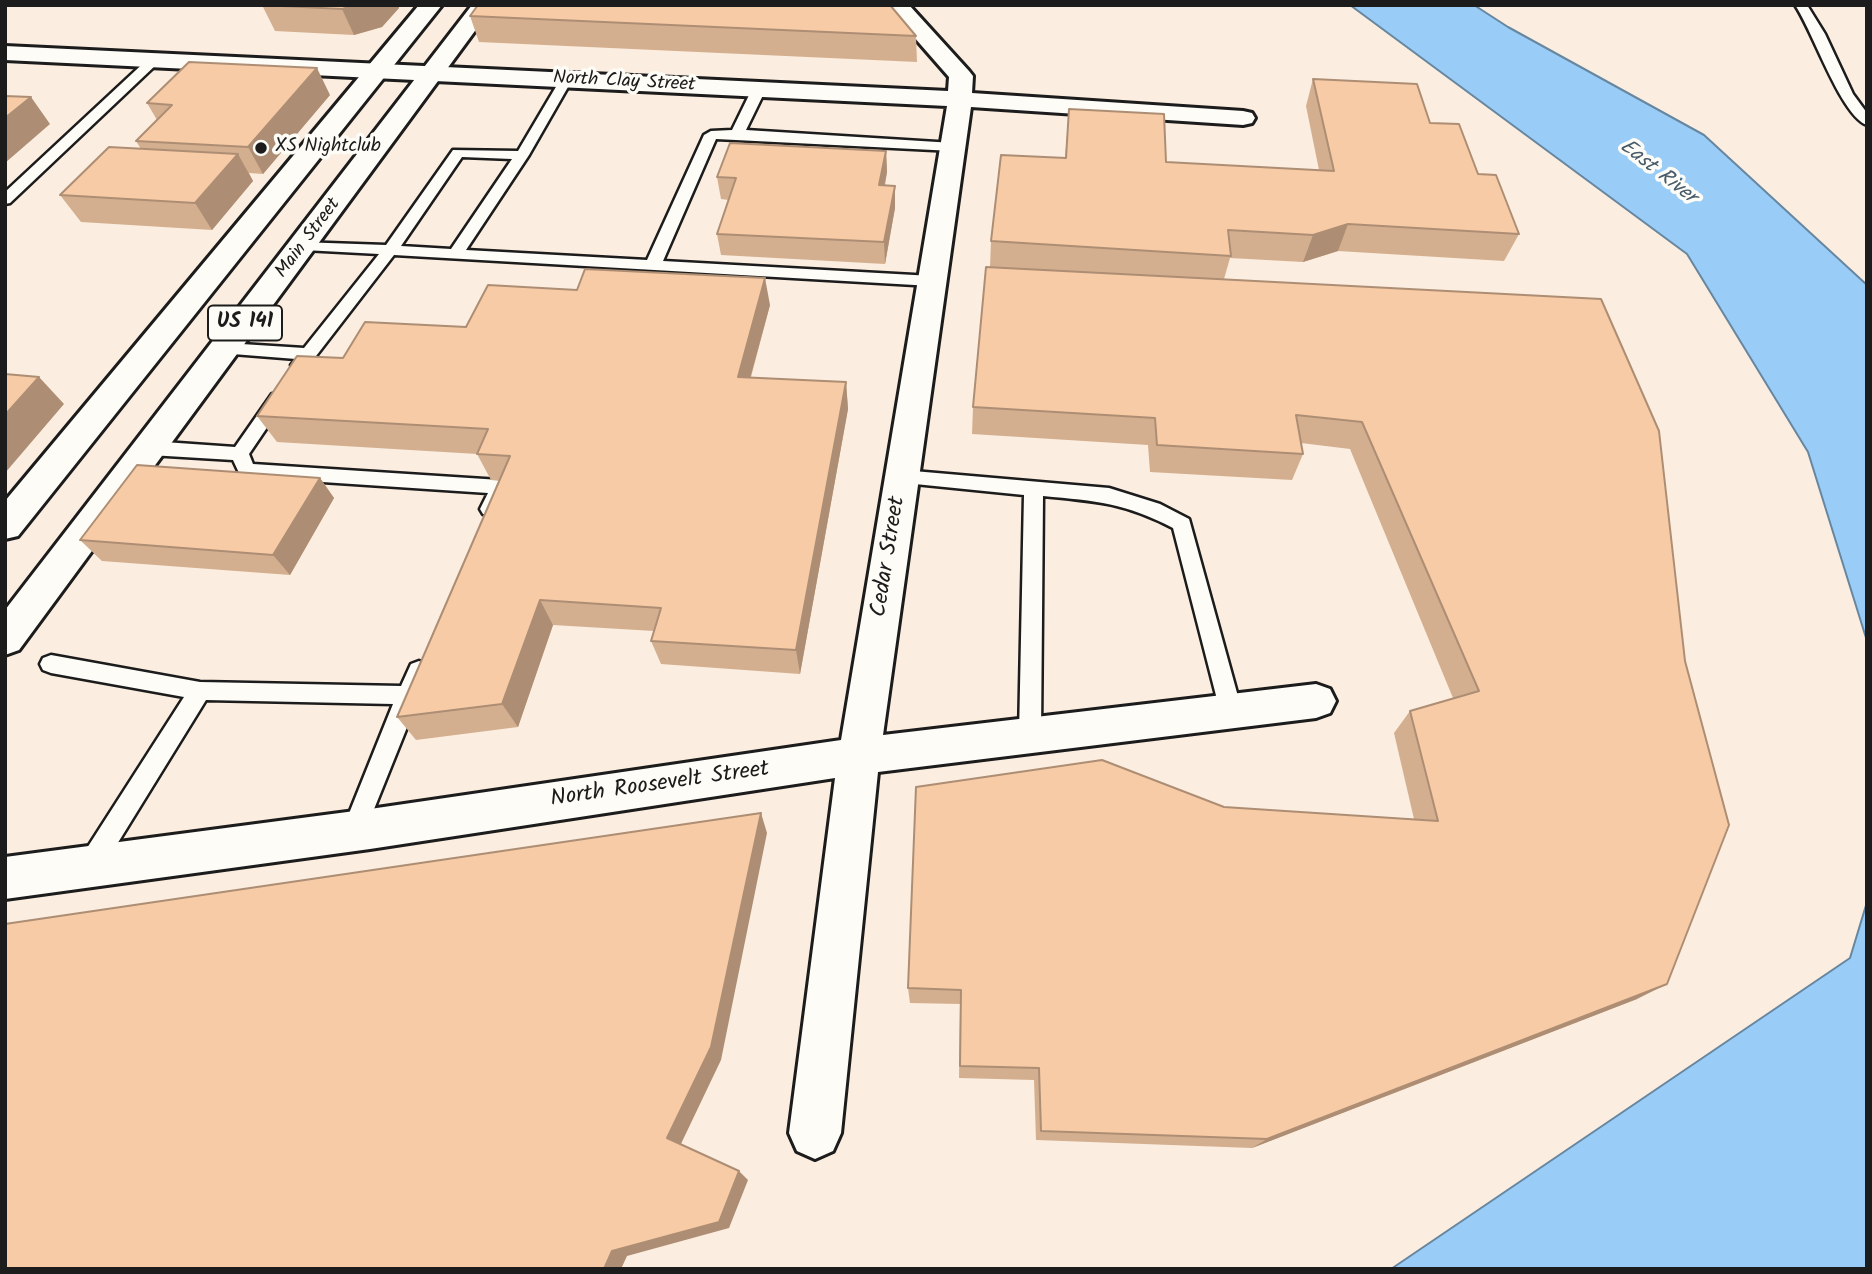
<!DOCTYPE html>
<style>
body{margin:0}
#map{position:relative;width:1872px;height:1274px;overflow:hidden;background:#fdfcf7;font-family:Kalam,sans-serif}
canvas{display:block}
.frame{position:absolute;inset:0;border:7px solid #1c1c1c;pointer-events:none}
</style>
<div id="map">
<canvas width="1872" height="1274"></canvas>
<div class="frame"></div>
</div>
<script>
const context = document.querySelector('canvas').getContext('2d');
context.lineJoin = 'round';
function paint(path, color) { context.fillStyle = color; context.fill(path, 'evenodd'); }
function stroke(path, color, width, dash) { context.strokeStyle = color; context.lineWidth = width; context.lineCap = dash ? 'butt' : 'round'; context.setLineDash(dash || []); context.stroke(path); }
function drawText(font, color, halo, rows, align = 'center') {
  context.font = font + ' Kalam,sans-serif'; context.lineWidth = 7; context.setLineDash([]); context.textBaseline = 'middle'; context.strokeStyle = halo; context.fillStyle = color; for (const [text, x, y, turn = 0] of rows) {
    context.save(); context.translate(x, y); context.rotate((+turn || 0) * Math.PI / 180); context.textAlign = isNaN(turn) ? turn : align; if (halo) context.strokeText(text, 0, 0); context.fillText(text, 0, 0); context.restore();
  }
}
const built = new Path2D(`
 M5,5H1350L1687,254L1808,452L1867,641V902L1850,958L1391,1269H5Z
 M1474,5H1867V285L1704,135L1508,27Z`);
const water = new Path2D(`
 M1350,5H1474L1508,27L1704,135L1867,285V641L1808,452L1687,254Z
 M1867,902V1269H1391L1850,958Z`);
const service = new Path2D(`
 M1795,5H1807L1825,34L1853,94L1867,113V125C1841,116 1813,31 1795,5Z
 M154,56L160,60L158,63L10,203L5,204V192L150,57Z
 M566,76L572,80L529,155L466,250L647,260L704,135L711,131L732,130L752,89L759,85L766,89L746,130L953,143L960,147L953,151L716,139L663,261L932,276L940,281L932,286L394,255L306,369H294L291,365L296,359L220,353L218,349L226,343L304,348L379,254L304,250L299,248L296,245L299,242L386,245L453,150L518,151L560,80ZM462,157L512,159L451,249L401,246Z
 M278,392L287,398L249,454L253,464L500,480L507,482L509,487L497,514H483L480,509L488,493L247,477L240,475L233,460L150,455L144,453L141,448L144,443L150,441L235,447L272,394Z
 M902,470L1109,488L1160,504L1189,519L1242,711L1239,718L1231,720L1223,718L1220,711L1173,528C1125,503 1097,501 1043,496L1041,735L1038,742L1030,745L1022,742L1019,735L1024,495L895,482L893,477L895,472Z
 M51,655L200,682L401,686L411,664L419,661L427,664L430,670L362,839L354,842L346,839L342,831L393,704L206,700L98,875L89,879L80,875L77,867L80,859L184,697L51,673L43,670L40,664L43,658Z`);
const minor = new Path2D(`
 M886,5H909L969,71L973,76L972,93L1243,111L1252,113L1255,118L1252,123L1243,125L971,107L883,735L1316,684L1330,689L1336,701L1330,713L1316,718L878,772L841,1133L833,1151L815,1159L797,1151L789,1133L835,778L370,849L5,899V857L370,809L841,740L947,106L5,60V46L948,91L949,77Z`);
const primary = new Path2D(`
 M419,5H442L18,536L5,539V501Z
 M472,5H494L19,650L5,655V610Z`);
const wall = new Path2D(`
 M262,5H398L399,8L382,27L354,35L275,31Z
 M470,16L916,36L917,62L479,42Z
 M1313,79L1430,123L1478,174L1519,234L1504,261L1338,251L1303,262L1230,258L1224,279L1601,299L1637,999L1252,1148L1036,1140L1034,1080L959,1078L960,1004L910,1003L908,988L1224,807L1414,819L1394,733L1410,711L1453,698L1350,449L1301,443L1303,454L1292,480L1150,472L1148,445L972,434L973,407L990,267L991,241L1065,158L1069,109L1166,162L1319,170L1306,106Z
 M330,95L263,174L249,173L253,181L212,230L81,222L60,195L141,149L136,141L157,120L147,103Z
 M886,151L887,172L885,186H895V208L885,264L721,255L717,234L729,200L721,199L717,177Z
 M770,305L751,377L846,382L848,409L800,674L661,664L651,641L654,631L553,625L518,727L416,740L397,717L500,481L491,480L477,454L277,442L257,416L343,358L466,327Z
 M320,478L334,498L290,575L102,561L80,540Z`);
const shadedWall = new Path2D(`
 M356,5H398L399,8L382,27L354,35L342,9Z
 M317,68L330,95L263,174L248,147Z
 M31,97L50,124L5,163V118Z
 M886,151L887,172L880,207L879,185Z
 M238,154L253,181L212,230L195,203Z
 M895,186V208L885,264L884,242Z
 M1348,224L1338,251L1303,262L1313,235Z
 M765,278L770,305L743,404L738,377Z
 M39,377L64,404L5,473V415Z
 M846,382L848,409L800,674L796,650Z
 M320,478L334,498L290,575L273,555Z
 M540,600L553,625L518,727L502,704Z
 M761,813L767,833L721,1060L679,1148L667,1138Z
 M1667,984L1637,999L1252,1148L1267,1139Z
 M739,1171L748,1180L729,1228L627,1256L621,1269H604L612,1251Z`);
const building = new Path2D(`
 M262,5H356L342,9Z
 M478,5H890L916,36L470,16Z
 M189,62L317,68L248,147L136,141L172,105L147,103Z
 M1313,79L1417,84L1430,123L1459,124L1478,174L1496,175L1519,234L1348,224L1313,235L1228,230L1231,256L991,241L1001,155L1066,158L1069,109L1164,114L1166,162L1334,171Z
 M5,96L31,97L5,118Z
 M730,143L886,151L879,185L895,186L884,242L717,234L736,178L717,177Z
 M109,147L238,154L195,203L60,195Z
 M986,267L1601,299L1659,431L1685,661L1729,825L1667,984L1267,1139L1041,1131L1039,1068L960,1066L961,990L908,988L916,787L1102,760L1224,807L1438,821L1410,711L1479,691L1362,422L1296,415L1303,454L1157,445L1155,418L973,407Z
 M585,269L765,278L738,377L846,382L796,650L651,641L661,608L540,600L502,704L397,717L510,456L477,454L488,429L257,416L297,356L343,358L365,322L466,327L488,285L577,290Z
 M5,374L39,377L5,415Z
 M137,465L320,478L273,555L80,540Z
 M761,813L711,1047L667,1138L739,1171L719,1222L612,1251L604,1269H5V924Z`);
const markers = [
 [261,148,7,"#1c1c1c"]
];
const farStreetnames = [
 ["North Clay Street",624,83,3],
 ["Main Street",309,239,-53]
];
const farPoinames = [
 ["XS Nightclub",275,148]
];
const farWaternames = [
 ["East River",1657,173,38]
];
const shields = [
 [245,323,74]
];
const shieldNames = [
 ["US 141",245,323]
];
const streetNames = [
 ["Cedar Street",890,557,-81],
 ["North Roosevelt Street",660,786,-8]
];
paint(built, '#fbeddf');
paint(water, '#99cdf7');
stroke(water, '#67869f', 2);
stroke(service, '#1c1c1c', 5);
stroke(minor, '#1c1c1c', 6);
stroke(primary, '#1c1c1c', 6);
paint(service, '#fdfcf7');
paint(minor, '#fdfcf7');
paint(primary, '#fdfcf7');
paint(wall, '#d4af8f');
paint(shadedWall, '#ad8e74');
paint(building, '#f7cba6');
stroke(building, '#ad8e74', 2);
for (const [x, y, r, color] of markers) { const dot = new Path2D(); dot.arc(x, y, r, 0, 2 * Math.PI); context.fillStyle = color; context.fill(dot); stroke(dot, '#fdfcf7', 2.5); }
drawText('19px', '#1c1c1c', '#fdfcf7', farStreetnames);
drawText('19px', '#1c1c1c', '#fdfcf7', farPoinames, 'left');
drawText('italic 21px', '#485a69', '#fdfcf7', farWaternames);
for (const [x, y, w] of shields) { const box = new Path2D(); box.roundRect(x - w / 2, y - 17.5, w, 35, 5); context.fillStyle = '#fdfcf7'; context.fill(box); stroke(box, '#1c1c1c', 2); }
drawText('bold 21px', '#1c1c1c', null, shieldNames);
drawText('23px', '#1c1c1c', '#fdfcf7', streetNames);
</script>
